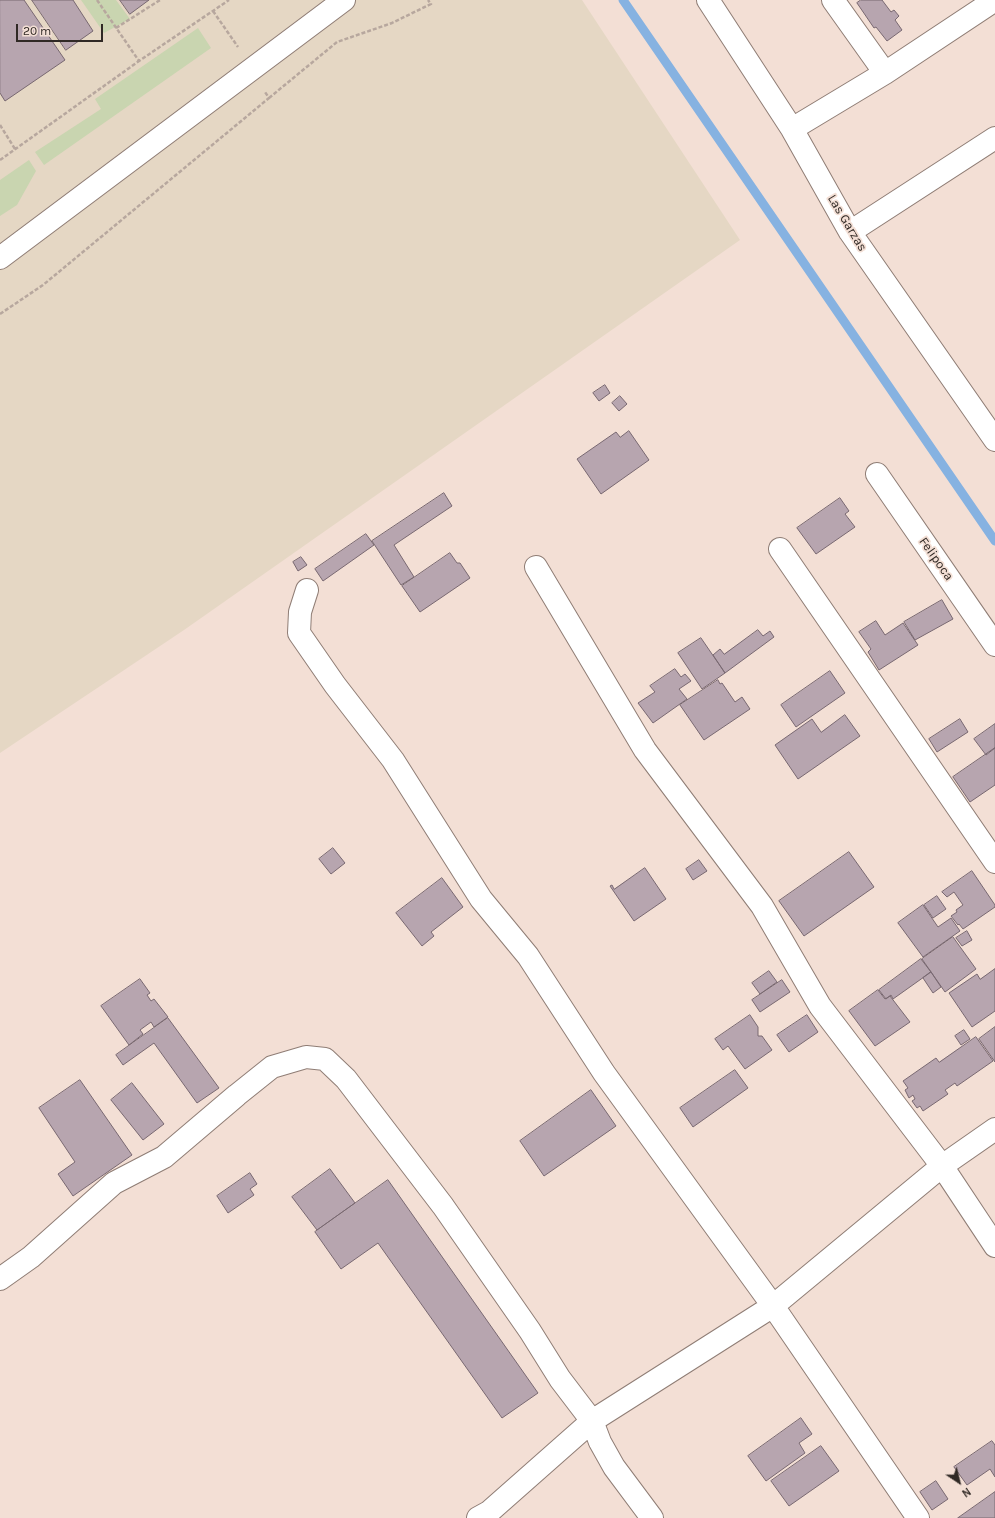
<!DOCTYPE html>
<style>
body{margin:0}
#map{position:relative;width:995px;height:1518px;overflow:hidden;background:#f3dfd5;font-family:Karla,sans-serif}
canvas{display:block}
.north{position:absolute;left:939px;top:1462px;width:40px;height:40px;-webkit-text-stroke:3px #f3dfd5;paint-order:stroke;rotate:145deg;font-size:11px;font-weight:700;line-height:16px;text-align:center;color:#302925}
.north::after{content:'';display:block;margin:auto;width:14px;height:18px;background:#302925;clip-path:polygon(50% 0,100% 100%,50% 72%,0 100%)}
.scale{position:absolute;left:16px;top:24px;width:87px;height:18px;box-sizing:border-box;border:2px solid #302925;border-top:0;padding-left:5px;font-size:12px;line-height:14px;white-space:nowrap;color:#302925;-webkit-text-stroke:3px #f3dfd5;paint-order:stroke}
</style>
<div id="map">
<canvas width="995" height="1518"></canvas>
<div class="north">N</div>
<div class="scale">20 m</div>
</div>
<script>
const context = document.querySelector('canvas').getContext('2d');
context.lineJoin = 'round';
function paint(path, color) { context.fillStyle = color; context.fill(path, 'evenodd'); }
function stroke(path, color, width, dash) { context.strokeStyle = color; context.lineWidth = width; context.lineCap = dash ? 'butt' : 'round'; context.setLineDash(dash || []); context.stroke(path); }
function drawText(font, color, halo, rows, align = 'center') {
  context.font = font + ' Karla,sans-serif'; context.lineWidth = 3.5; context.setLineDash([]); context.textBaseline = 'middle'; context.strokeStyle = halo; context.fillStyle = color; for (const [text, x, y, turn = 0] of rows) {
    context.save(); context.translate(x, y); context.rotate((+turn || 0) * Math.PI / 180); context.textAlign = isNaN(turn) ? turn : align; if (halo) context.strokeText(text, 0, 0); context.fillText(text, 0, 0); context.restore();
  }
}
const education = new Path2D(`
 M0,0H582L740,240L184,630L0,753Z`);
const green = new Path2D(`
 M81,0H116L130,19L104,33Z
 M198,28L211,48L44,165L35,152L101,109L95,99Z
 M29,160L36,171L17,205L0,216V180Z`);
const stream = new Path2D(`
 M623,0L995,541`);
const building = new Path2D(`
 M0,0H24L65,60L5,101L0,93Z
 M32,0H73L93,31L66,50Z
 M120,0H149L130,14Z
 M861,0H882L891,12L894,10L899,16L895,20L902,30L887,41L876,27L874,28L857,3Z
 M605,385L610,393L599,401L593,393Z
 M620,396L627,404L619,411L612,403Z
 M629,431L649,460L601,494L577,459L616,432L620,437Z
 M444,493L452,506L394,545L414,577L401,585L372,541Z
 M840,498L849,511L845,514L855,527L816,554L797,528Z
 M366,534L374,545L323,581L315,569Z
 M450,553L457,563H460L470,578L420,612L402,586Z
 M301,557L307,565L298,571L293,562Z
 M942,600L953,619L915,640L904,622Z
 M876,621L885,635L903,623L918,645L879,670L868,652L871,649L859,632Z
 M758,630L763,636L770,631L774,637L725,673L713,655L720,649L724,654Z
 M701,638L725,673L702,689L678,653Z
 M675,669L681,677L685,674L691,681L679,689L687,699L653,723L638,703L655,692L650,686Z
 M830,671L845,693L796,727L781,705Z
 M718,680L720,684L722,683L735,702L742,697L750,709L704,740L680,705Z
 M845,715L860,736L798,779L775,745L812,719L821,732Z
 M960,719L968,732L937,752L929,739Z
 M995,724V748L986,755L974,739Z
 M995,748V785L970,802L953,777Z
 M333,848L345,863L331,874L319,859Z
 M849,852L874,887L804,936L779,901Z
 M699,860L707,871L693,880L686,869Z
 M645,868L666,899L634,921L610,886L612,885L614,889Z
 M972,871L995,905V907L963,929L959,924L958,925L951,916L957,912L956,910L963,905L954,892L947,897L942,892Z
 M442,878L463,907L431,932L434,936L422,946L396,913Z
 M937,896L946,909L933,918L924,905Z
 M923,905L938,927L951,918L960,931L923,957L898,923Z
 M967,931L972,940L962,946L956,938Z
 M953,937L976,969L945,992L922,959Z
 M921,959L931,972L893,999L891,995L886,999L879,990Z
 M995,969V1011L972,1027L949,993L977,974L980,979Z
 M769,971L777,982L760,994L752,983Z
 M931,972L941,987L933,993L923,978Z
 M140,979L150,993L147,995L151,1001L154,999L168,1017L154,1027L151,1022L140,1030L143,1034L129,1045L101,1006Z
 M782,980L790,992L760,1012L752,1000Z
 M878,990L885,999L890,996L910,1022L875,1046L849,1011Z
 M750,1015L758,1027V1036H762L772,1050L745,1069L728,1046L723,1050L715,1039Z
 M807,1015L818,1032L789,1052L777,1035Z
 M168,1018L219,1088L197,1103L154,1043L123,1065L116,1055Z
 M995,1027V1062L979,1039Z
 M964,1030L970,1039L961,1045L955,1036Z
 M976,1037L993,1061L957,1086L955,1083L945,1090L948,1094L923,1111L920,1106L917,1108L912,1101L915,1099L913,1095L909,1098L905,1090L908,1088L903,1081L936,1058L939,1062Z
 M735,1070L748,1088L693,1127L680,1108Z
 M80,1080L132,1155L73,1196L58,1174L75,1162L39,1108Z
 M132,1083L164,1124L143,1140L111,1100Z
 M591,1090L616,1126L544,1176L520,1141Z
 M330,1169L355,1203L317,1230L292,1197Z
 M250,1173L257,1184L250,1189L254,1195L228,1213L217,1196Z
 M388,1180L538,1393L502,1418L378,1243L341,1269L315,1232Z
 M801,1418L812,1434L799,1443L805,1453L766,1481L748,1456Z
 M992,1441L995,1445V1477L990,1469L967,1485L954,1467Z
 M821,1446L839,1471L789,1506L771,1481Z
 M936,1481L948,1499L932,1510L920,1492Z
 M995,1492V1518H958Z`);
const path = new Path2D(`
 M97,0L139,61L229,0
 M213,11L238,47
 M116,28L160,0
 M269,98L337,42L392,23L431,4L428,0
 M0,125L15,149
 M0,160L139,61
 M0,314L43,285L269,98L265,92`);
const minor = new Path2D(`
 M708,0L792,129L850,232L995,440
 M833,0L885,73
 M792,129L885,73L995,0
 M850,232L995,138
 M0,258L344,0
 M877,474L995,645
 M780,549L995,862
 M536,567L645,750L762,906L820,1006L942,1166L995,1246
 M307,590L300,612L299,633L335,685L393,760L481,899L528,956L604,1073L773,1306L918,1518
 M0,1279L31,1257L114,1183L164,1157L237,1095L272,1067L306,1057L325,1059L346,1079L443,1206L530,1331L560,1379L592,1421L600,1442L614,1467L652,1518
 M478,1518L489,1512L592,1421L773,1306L942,1166L995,1129`);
const streetNames = [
 ["Las Garzas",847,223,59],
 ["Felipoca",936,559,55]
];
paint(education, '#e5d7c4');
paint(green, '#c9d5b0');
stroke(stream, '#86b2e1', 9);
paint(building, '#b7a5af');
stroke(building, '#786871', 1);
stroke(minor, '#8f7d75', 24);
stroke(path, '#b7a79e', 2.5, [4, 2]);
stroke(minor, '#fff', 22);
drawText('13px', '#302925', '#f3dfd5', streetNames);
</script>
